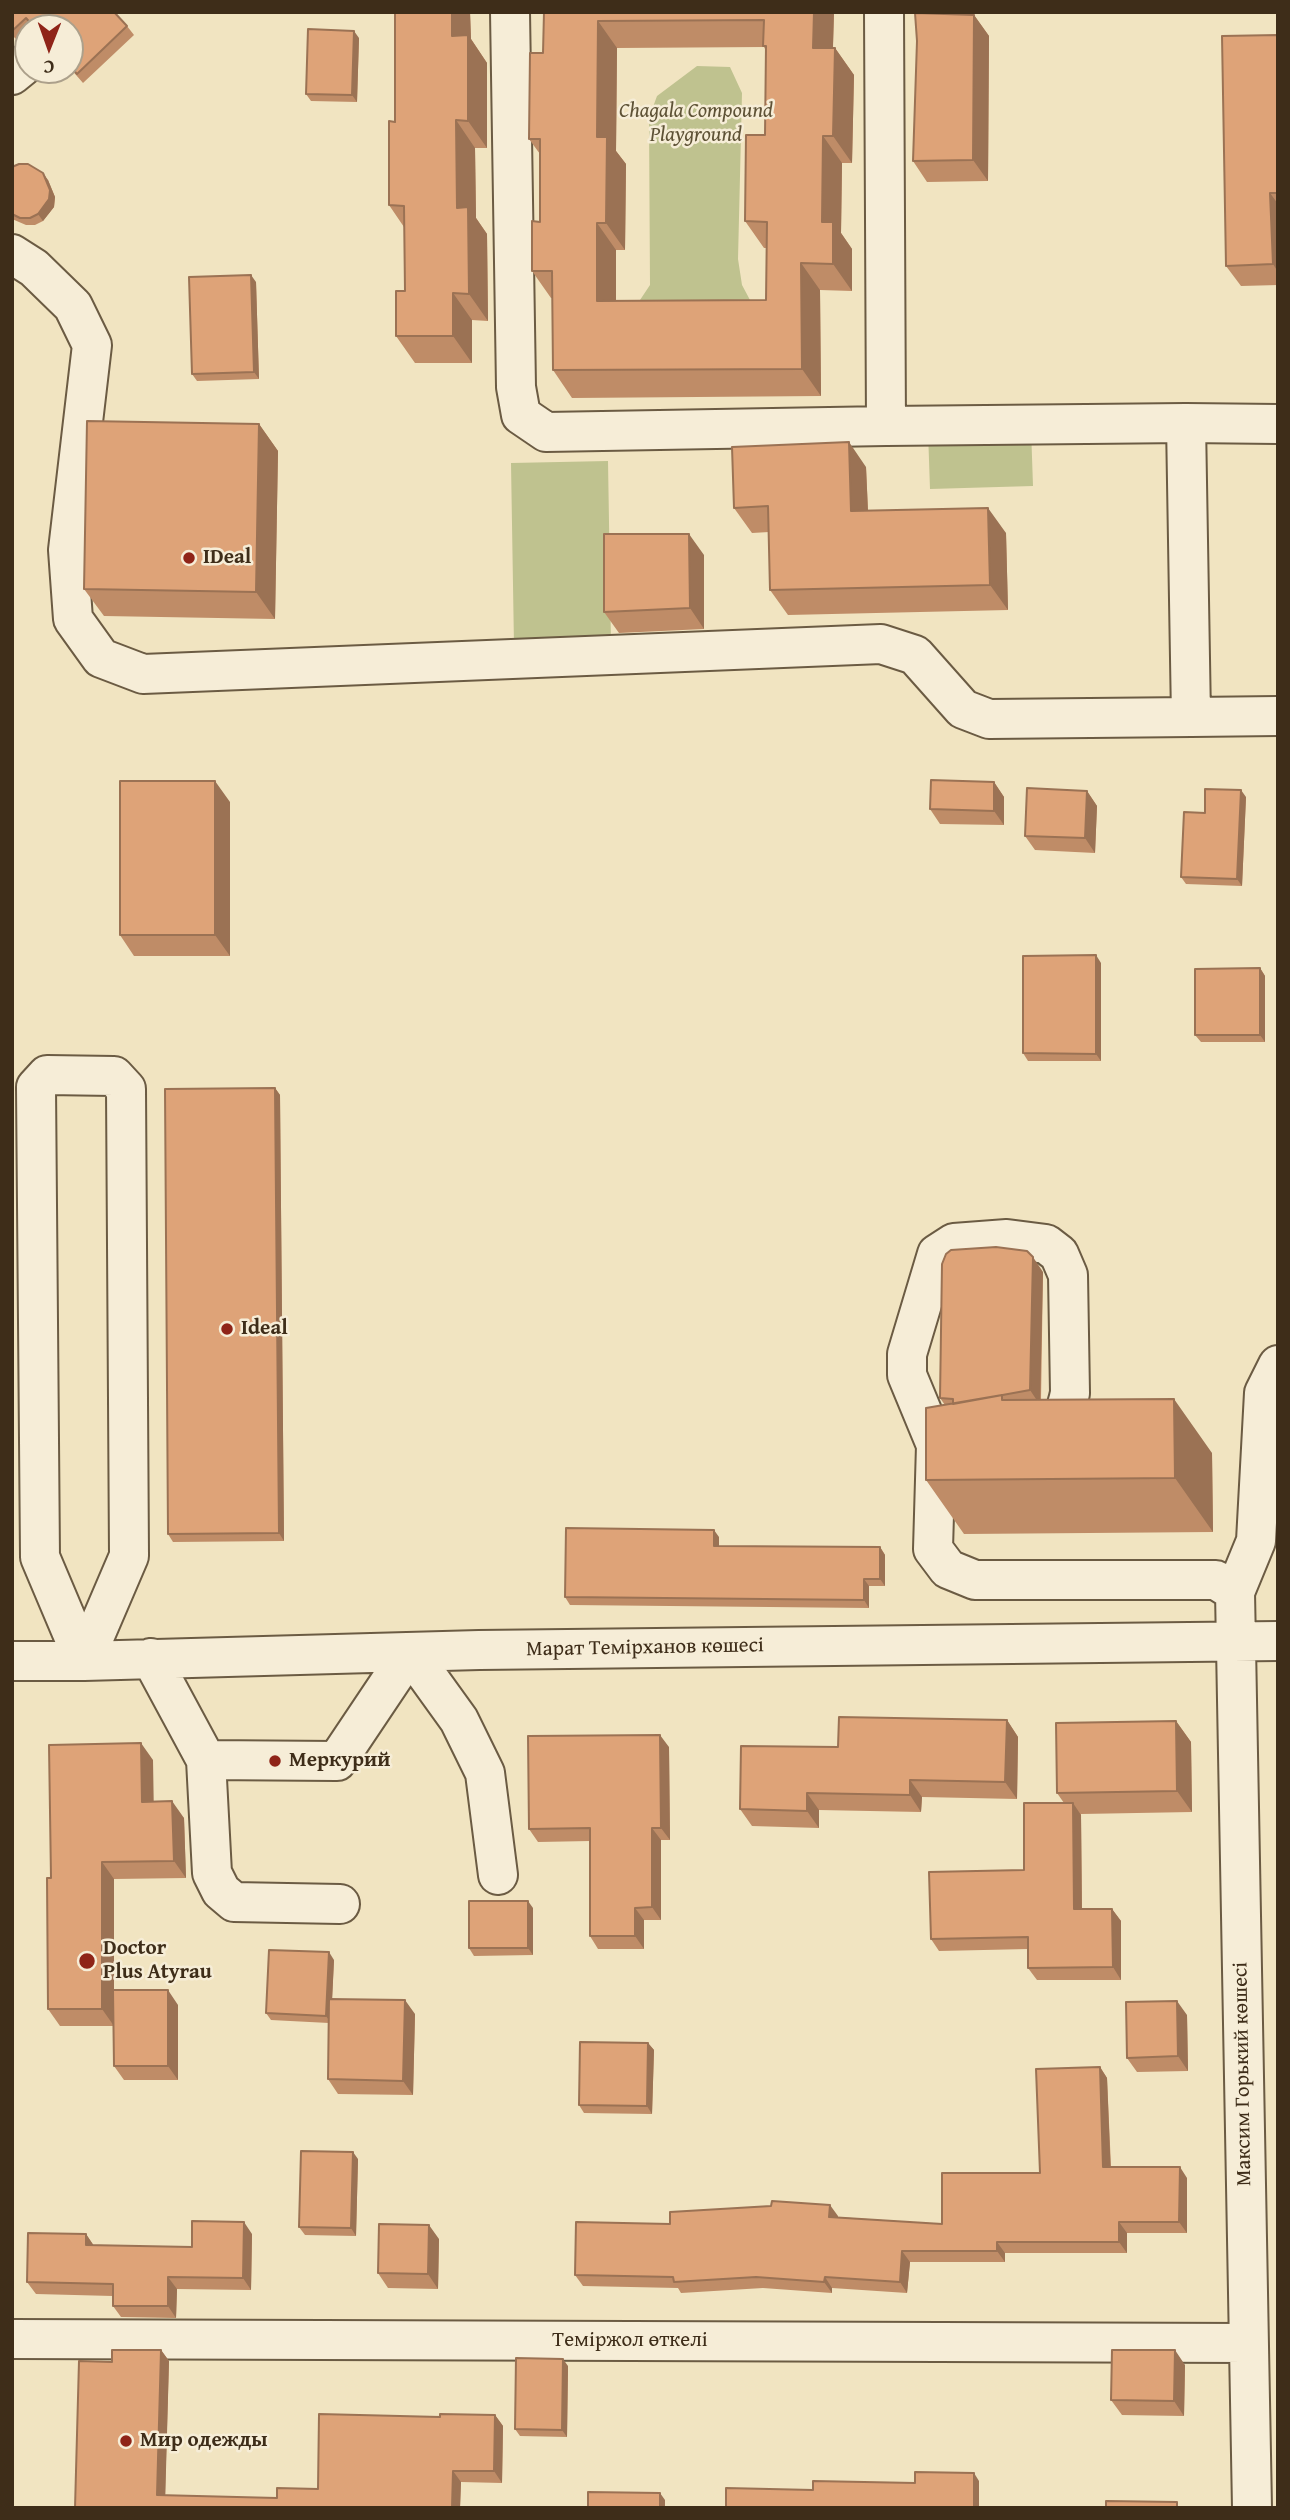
<!DOCTYPE html>
<meta charset="utf-8">
<style>
body{margin:0}
#map{position:relative;width:1290px;height:2520px;overflow:hidden;background:#f1e4c1;font-family:"Gentium Book Plus",serif}
canvas{display:block}
.frame{position:absolute;inset:0;border:14px solid #3e2d19;pointer-events:none}
.north{position:absolute;left:14px;top:14px;width:70px;height:70px;box-sizing:border-box;background:#f6edd7;border:2px solid #aca08b;border-radius:50%;rotate:181deg;font-size:19px;font-weight:700;line-height:28px;text-align:center;color:#3e2d19}
.north::after{content:'';display:block;margin:auto;width:24px;height:32px;background:#8f2418;clip-path:polygon(50% 0,100% 100%,50% 72%,0 100%)}
</style>
<div id="map">
<canvas width="1290" height="2520"></canvas>
<div class="frame"></div>
<div class="north">С</div>
</div>
<script>
const context = document.querySelector('canvas').getContext('2d');
context.lineJoin = 'round';
function paint(path, color) { context.fillStyle = color; context.fill(path, 'evenodd'); }
function stroke(path, color, width, dash) { context.strokeStyle = color; context.lineWidth = width; context.lineCap = dash ? 'butt' : 'round'; context.setLineDash(dash || []); context.stroke(path); }
function drawText(font, color, halo, rows, align = 'center') {
  context.font = font + ' "Gentium Book Plus",serif'; context.lineWidth = 5; context.setLineDash([]); context.textBaseline = 'middle'; context.strokeStyle = halo; context.fillStyle = color; for (const [text, x, y, turn = 0] of rows) {
    context.save(); context.translate(x, y); context.rotate((+turn || 0) * Math.PI / 180); context.textAlign = isNaN(turn) ? turn : align; if (halo) context.strokeText(text, 0, 0); context.fillText(text, 0, 0); context.restore();
  }
}
const green = new Path2D(`
 M697,66L730,67L742,93L738,259L742,285L750,300H640L650,285L649,118L657,96Z
 M1031,428L1033,486L930,489L928,431Z
 M608,461L611,644L514,646L511,463Z`);
const minor = new Path2D(`
 M510,12L516,387L521,415L546,432L886,426L884,12
 M12,75L28,62
 M12,254L34,268L73,306L92,345L68,550L73,619L101,658L143,674L881,644L915,655L963,709L989,719L1191,717
 M1186,423L1278,424
 M886,426L1186,423L1191,717L1278,716
 M47,1075L114,1076L126,1089L129,1556L84,1661L40,1557L36,1087Z
 M1031,1429C1058,1424 1064,1421 1070,1393L1068,1275L1059,1254L1046,1244L1007,1239L954,1243L937,1254L907,1354V1375L936,1445L933,1549L948,1569L975,1580H1216L1235,1592
 M151,1658L206,1760L337,1761L410,1652L459,1720L485,1773L498,1875
 M12,1661H84L479,1650L1278,1641
 M206,1760L212,1873L221,1891L234,1902L340,1904
 M12,2339L1248,2343
 M1252,2508L1235,1592L1256,1541L1264,1393L1278,1365`);
const wall = new Path2D(`
 M12,12L127,26L134,35L83,83L70,68V28H28V31L18,41L12,35Z
 M395,12H470L471,39L487,63V148H475L476,218L487,234L488,321L472,320V363H415L396,336L405,291L404,227L389,205L395,122Z
 M544,12H834L833,48H835L854,75L852,163H842L841,233L852,249V291L820,290L821,396L572,398L553,370V298H551L532,271L540,222V154L529,139L543,53ZM764,47L766,51L765,135L745,221L764,248H767L766,300L616,301V250H625L626,164L616,151L617,48Z
 M974,15L989,36L988,181L927,182L913,161L917,41Z
 M1278,35V285L1241,286L1226,266Z
 M359,38L357,102L311,101L306,94Z
 M12,167L48,180L55,197L54,207L43,221L35,225H26L12,219Z
 M256,282L259,379L197,381L192,374Z
 M259,424L278,451L275,619L104,616L84,589Z
 M866,467L868,510L1006,533L1008,610L788,615L770,590L769,532L752,533L734,508Z
 M704,555V629L619,633L604,612Z
 M994,782L1004,797V825L940,824L930,809Z
 M1087,791L1097,806L1095,853L1035,850L1025,836Z
 M1246,797L1242,886L1186,884L1181,877Z
 M230,802V956H134L120,935Z
 M1101,963V1061H1028L1023,1053Z
 M1260,968L1265,976V1042H1201L1195,1035Z
 M275,1088L280,1095L284,1541L173,1542L168,1534Z
 M1043,1272L1041,1400L1212,1453L1213,1532L964,1534L926,1480L945,1405L940,1398Z
 M719,1537V1546L880,1547L885,1555V1586H869V1608L570,1605L565,1597Z
 M1007,1720L1018,1737L1017,1799L922,1797L921,1812L819,1810V1828L752,1826L740,1809L838,1747Z
 M1176,1721L1191,1742L1192,1812L1081,1814L1082,1909H1112L1121,1921V1980H1037L1028,1968V1949L939,1951L931,1939L1024,1870L1064,1803L1057,1793Z
 M669,1747L670,1840H661V1920H644V1949H598L590,1936V1841L538,1842L529,1829Z
 M153,1760V1802L184,1818L186,1878L114,1879V1990L178,2005V2080H124L114,2066L113,2026H60L48,2009L51,1878Z
 M533,1908V1955L474,1956L469,1948Z
 M334,1960L332,1999L415,2014L413,2095L338,2094L328,2079L329,2023L271,2020L266,2013Z
 M1187,2015L1188,2071L1137,2072L1127,2058Z
 M648,2043L654,2050L652,2114L584,2113L579,2105Z
 M1100,2067L1107,2078L1111,2167L1187,2178V2233H1127V2253H1005V2262H910L907,2293L832,2288V2293L763,2288L681,2293L678,2288L583,2286L575,2275L670,2224L838,2216V2217L942,2224L1040,2173Z
 M358,2159L356,2236L305,2235L299,2227Z
 M86,2234L94,2246L192,2247L252,2234L251,2290L177,2289L176,2318L121,2317L113,2306V2296L36,2294L27,2282Z
 M439,2239L438,2289L388,2288L378,2273Z
 M161,2350L169,2361L165,2495L277,2498L318,2489L440,2417L495,2415L503,2426L502,2483L461,2482L460,2508H75L112,2362Z
 M1185,2365L1184,2416L1122,2415L1111,2400Z
 M568,2366L567,2437L520,2436L515,2429Z`);
const shadedWall = new Path2D(`
 M452,12H470L471,39L487,63V148L468,121L452,36Z
 M814,12H834L832,75L813,48Z
 M974,15L989,36L988,181L973,160Z
 M598,21L617,48L616,151L626,164L625,250L606,223L597,137Z
 M354,31L359,38L357,102L352,95Z
 M835,48L854,75L852,163L833,136Z
 M456,120L475,148L476,218L487,234L488,321L469,294L457,208Z
 M823,136L842,163L841,233L852,249V291L833,264L822,222Z
 M43,173L48,180L55,197L54,207L43,221L38,214Z
 M1270,193L1278,204V272L1273,264Z
 M597,223L616,250V328L597,301Z
 M801,263L820,290L821,396L802,369Z
 M251,275L256,282L259,379L254,372Z
 M453,293L472,320V363L453,336Z
 M259,424L278,451L275,619L256,592Z
 M849,442L866,467L869,536L851,511Z
 M988,508L1006,533L1008,610L990,585Z
 M689,534L704,555V629L690,608Z
 M215,781L230,802V956L215,935Z
 M994,782L1004,797V825L994,811Z
 M1241,790L1246,797L1242,886L1237,879Z
 M1087,791L1097,806L1095,853L1085,838Z
 M1096,955L1101,963V1061L1096,1054Z
 M1260,968L1265,976V1042L1260,1035Z
 M275,1088L280,1095L284,1541L279,1533Z
 M1033,1257L1043,1272L1040,1405L1030,1390Z
 M1174,1399L1212,1453L1213,1532L1175,1478Z
 M714,1530L719,1537V1553L714,1546Z
 M880,1547L885,1555V1586L880,1579Z
 M864,1579L869,1586V1608L864,1600Z
 M1007,1720L1018,1737L1017,1799L1005,1782Z
 M1176,1721L1191,1742L1192,1812L1177,1791Z
 M660,1735L669,1747L670,1840L661,1828Z
 M141,1743L153,1760L154,1819L142,1802Z
 M910,1780L922,1797L921,1812L910,1795Z
 M807,1793L819,1810V1828L807,1811Z
 M172,1801L184,1818L186,1878L174,1861Z
 M1073,1803L1081,1815L1082,1922L1074,1909Z
 M652,1828L661,1840V1920L652,1907Z
 M102,1862L114,1879V2026L102,2009Z
 M528,1901L533,1908V1955L528,1948Z
 M635,1908L644,1920V1949L635,1936Z
 M1112,1909L1121,1921V1980L1113,1967Z
 M329,1952L334,1960L331,2023L326,2016Z
 M168,1990L178,2005V2080L168,2066Z
 M405,2000L415,2014L413,2095L403,2081Z
 M1177,2001L1187,2015L1188,2071L1178,2056Z
 M648,2043L654,2050L652,2114L647,2106Z
 M1100,2067L1107,2078L1111,2178L1103,2167Z
 M353,2152L358,2159L356,2236L351,2228Z
 M1180,2167L1187,2178V2233L1179,2222Z
 M830,2205L838,2216L837,2228L829,2217Z
 M244,2222L252,2234L251,2290L243,2278Z
 M1119,2222L1127,2233V2253L1119,2242Z
 M429,2225L439,2239L438,2289L428,2274Z
 M86,2234L94,2246L86,2245Z
 M997,2242L1005,2253V2262L997,2251Z
 M902,2251L910,2262L907,2293L900,2282Z
 M168,2277L177,2289L176,2318L168,2306Z
 M825,2277L832,2288V2293L824,2282Z
 M161,2350L169,2361L165,2506L157,2495Z
 M1175,2350L1185,2365L1184,2416L1174,2401Z
 M563,2359L568,2366L567,2437L562,2430Z
 M495,2415L503,2426L502,2483L494,2471Z
 M453,2471L461,2482L460,2508H452Z
 M974,2473L979,2481V2508H974Z
 M660,2493L665,2500V2508H660Z`);
const building = new Path2D(`
 M12,12H114L127,26L77,74L70,66V28H35L26,18L12,31Z
 M395,12H452V36L468,35V121L456,120L457,208L468,207L469,294L453,293V336H396V291H405L404,206L389,205V121L395,122Z
 M544,12H814L813,48H835L833,136H823L822,222H833V264L801,263L802,369L553,370L552,271H532V221L540,222V139H529L530,53H543ZM764,20L763,46H766L765,135H746L745,221L767,222L766,300L597,301V223H606L607,137H597L598,21Z
 M915,13L974,15L973,160L913,161L917,41Z
 M308,29L354,31L352,95L306,94Z
 M1278,35V193H1270L1273,264L1226,266L1222,36Z
 M19,164H28L43,173L50,190L49,199L38,214L30,218H20L12,214V167Z
 M251,275L254,372L192,374L189,277Z
 M87,421L259,424L256,592L84,589Z
 M849,442L851,511L988,508L990,585L770,590L768,506L734,508L732,447Z
 M604,534H689L690,608L604,612Z
 M931,780L994,782V811L930,809Z
 M120,781H215V935H120Z
 M1027,788L1087,791L1085,838L1025,836Z
 M1205,789L1241,790L1237,879L1181,877L1184,812L1205,813Z
 M1096,955V1054L1023,1053V956Z
 M1260,968V1035H1195V969Z
 M275,1088L279,1533L168,1534L165,1089Z
 M996,1247L1027,1251L1033,1257L1030,1390L953,1404V1399L940,1398L942,1264L946,1254L951,1250Z
 M1002,1395V1400L1174,1399L1175,1478L926,1480V1408Z
 M566,1528L714,1530V1546L880,1547V1579H864V1600L565,1597Z
 M839,1717L1007,1720L1005,1782L910,1780V1795L807,1793V1811L740,1809L741,1746L838,1747Z
 M1176,1721L1177,1791L1057,1793L1056,1723Z
 M660,1735L661,1828H652V1907L635,1908V1936H590V1828L529,1829L528,1736Z
 M141,1743L142,1802L172,1801L174,1861L102,1862V2009H48L47,1878H51L49,1745Z
 M1024,1803H1073L1074,1909H1112L1113,1967L1028,1968V1937L931,1939L929,1872L1024,1870Z
 M469,1901H528V1948H469Z
 M269,1950L329,1952L326,2016L266,2013Z
 M113,1990H168V2066H114Z
 M329,1999L405,2000L403,2081L328,2079Z
 M1177,2001L1178,2056L1127,2058L1126,2002Z
 M580,2042L648,2043L647,2106L579,2105Z
 M1100,2067L1103,2167H1180L1179,2222H1119V2242H997V2251H902L900,2282L825,2277L824,2282L756,2277L674,2282L673,2277L575,2275L576,2222L670,2224V2212L771,2206L772,2201L830,2205L829,2217L942,2224V2173H1040L1036,2069Z
 M301,2151L353,2152L351,2228L299,2227Z
 M192,2221L244,2222L243,2278L168,2277V2306H113V2284L27,2282L28,2233L86,2234V2245L192,2247Z
 M379,2224L429,2225L428,2274L378,2273Z
 M112,2350H161L157,2495L277,2498V2488L318,2489L319,2414L440,2417V2414L495,2415L494,2471H453L452,2508H75L79,2361L112,2362Z
 M1112,2350H1175L1174,2401L1111,2400Z
 M516,2358L563,2359L562,2430L515,2429Z
 M915,2472L974,2473V2508H726V2488L813,2490V2481L915,2483Z
 M588,2492L660,2493V2508H588Z
 M1106,2501L1177,2502V2508H1106Z`);
const markers = [
 [189,558,7,"#8f2418"],
 [227,1329,7,"#8f2418"],
 [275,1761,7,"#8f2418"],
 [87,1961,9,"#8f2418"],
 [126,2441,7,"#8f2418"]
];
const parkNames = [
 ["Chagala Compound",696,112],
 ["Playground",696,136]
];
const poiNames = [
 ["IDeal",203,558],
 ["Ideal",241,1329],
 ["Меркурий",289,1761],
 ["Doctor",103,1949],
 ["Plus Atyrau",103,1973],
 ["Мир одежды",140,2441]
];
const streetNames = [
 ["Марат Темірханов көшесі",645,1648,-1],
 ["Максим Горький көшесі",1243,2074,-91],
 ["Теміржол өткелі",630,2341]
];
paint(green, '#bfc28f');
stroke(minor, '#6b5b43', 42);
stroke(minor, '#f6edd7', 38);
paint(wall, '#bf8c67');
paint(shadedWall, '#9b7254');
paint(building, '#dea378');
stroke(building, '#9b7254', 2);
for (const [x, y, r, color] of markers) { const dot = new Path2D(); dot.arc(x, y, r, 0, 2 * Math.PI); context.fillStyle = color; context.fill(dot); stroke(dot, '#f6edd7', 2.5); }
drawText('italic 21px', '#5e5236', '#f6edd7', parkNames);
drawText('bold 21px', '#3e2d19', '#f6edd7', poiNames, 'left');
drawText('21px', '#3e2d19', '#f6edd7', streetNames);
</script>
